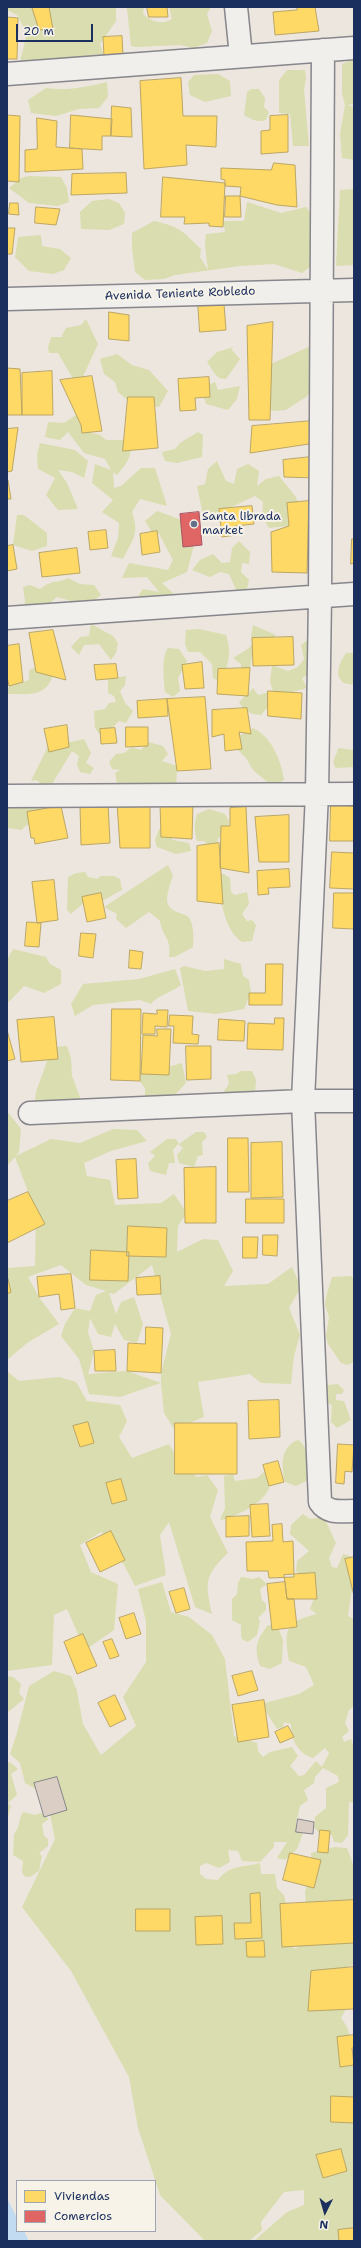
<!DOCTYPE html>
<style>
body{margin:0}
#map{position:relative;width:361px;height:2248px;overflow:hidden;background:#ede6de;font-family:"Shantell Sans",sans-serif}
canvas{display:block}
.frame{position:absolute;inset:0;border:8px solid #1b2f5e;pointer-events:none}
.legend{position:absolute;left:16px;top:2180px;width:140px;height:52px;box-sizing:border-box;background:#f7f3e8;border:1px solid #9fa5b1;margin:0;padding:5px 7px;list-style:none;font-size:12px;color:#1b2f5e}
.legend li{display:flex;align-items:center;gap:8px;height:20px}
.legend b{width:20px;border:1px solid #9fa5b1}
.north{position:absolute;left:305px;top:2192px;width:40px;height:40px;-webkit-text-stroke:3px #f7f3e8;paint-order:stroke;rotate:185deg;font-size:11px;font-weight:700;line-height:16px;text-align:center;color:#1b2f5e}
.north::after{content:'';display:block;margin:auto;width:14px;height:18px;background:#1b2f5e;clip-path:polygon(50% 0,100% 100%,50% 72%,0 100%)}
.scale{position:absolute;left:16px;top:24px;width:77px;height:18px;box-sizing:border-box;border:2px solid #1b2f5e;border-top:0;padding-left:5px;font-size:12px;line-height:14px;white-space:nowrap;color:#1b2f5e;-webkit-text-stroke:3px #f7f3e8;paint-order:stroke}
</style>
<div id="map">
<canvas width="361" height="2248"></canvas>
<div class="frame"></div>
<ul class="legend">
<li><b style="height:11px;background:#ffd966"></b>Viviendas</li>
<li><b style="height:11px;background:#e06666"></b>Comercios</li>
</ul>
<div class="north">N</div>
<div class="scale">20 m</div>
</div>
<script>
const context = document.querySelector('canvas').getContext('2d');
context.lineJoin = 'round';
function paint(path, color) { context.fillStyle = color; context.fill(path, 'evenodd'); }
function stroke(path, color, width, dash) { context.strokeStyle = color; context.lineWidth = width; context.lineCap = dash ? 'butt' : 'round'; context.setLineDash(dash || []); context.stroke(path); }
function drawText(font, color, halo, rows, align = 'center') {
  context.font = font + ' "Shantell Sans",sans-serif'; context.lineWidth = 4; context.setLineDash([]); context.textBaseline = 'middle'; context.strokeStyle = halo; context.fillStyle = color; for (const [text, x, y, turn = 0] of rows) {
    context.save(); context.translate(x, y); context.rotate((+turn || 0) * Math.PI / 180); context.textAlign = isNaN(turn) ? turn : align; if (halo) context.strokeText(text, 0, 0); context.fillText(text, 0, 0); context.restore();
  }
}
const green = new Path2D(`
 M7,7H116V21L100,44L104,56L20,62L27,33L17,15L7,10Z
 M124,7H144L143,14C153,22 161,25 172,19L169,7H211L207,14L212,31L207,43L194,48L180,45L136,47L131,46L127,8Z
 M354,59V104L347,105L354,107V160L342,158L340,134L345,105L342,93V64Z
 M287,70H305L306,78L304,90L309,146H293L290,114L279,113V80Z
 M218,74L230,81L231,96L205,102L190,95L188,82L194,75Z
 M107,82L108,97L99,108L79,109L56,116L31,113L28,100L46,88C68,91 86,87 107,82Z
 M251,89H259L265,98L264,107L269,112L266,120C258,123 251,119 244,115L247,92Z
 M29,176L61,177L67,188L69,202L58,206L29,203L9,188L21,178Z
 M354,189V265L336,266L340,190Z
 M109,199L119,203L125,213L124,224L109,230L81,229L80,212L92,201Z
 M247,202L281,213L306,207L317,221V262L302,273L274,264L240,266L175,275L164,279L145,280L135,272L132,248V233L154,221C181,227 182,231 201,249L200,257L208,270L205,246L206,234L225,232L223,221H244Z
 M41,235L42,246L60,249L71,258L64,270L53,274L29,271L15,257L18,237Z
 M86,319L98,344L80,383L75,382L58,353H49L48,347L51,337H63L62,335L66,328L81,325Z
 M313,345V388L306,397L286,410L273,411L265,407L264,367Z
 M234,347L231,349L240,359L226,379L219,378L215,374L207,362L217,352Z
 M117,354L132,365L149,370L168,391L159,407L131,403L118,392L115,382L104,374L100,359Z
 M215,382L218,390L240,386L237,399L228,410L206,404L203,395L206,386Z
 M76,415L89,432L100,435L106,440H127C135,454 127,463 117,475L113,472L114,488L121,486L141,468H155L167,506L140,499L132,512C140,533 132,541 123,559L111,556L118,538L119,523L102,512L113,500L92,483L95,464L111,470L105,459L84,453L68,432L60,440L45,437L48,422L64,423Z
 M198,432L203,435L202,457L177,463L165,461L162,452L175,449L180,443Z
 M40,443L75,450L88,461L84,478L72,472L58,470L67,483L78,509L58,510L46,495L55,478L38,469L37,455Z
 M217,461L226,481L234,484L237,469L248,464L259,471L257,486L266,479L279,476L296,497L300,510L289,526L269,528L262,517L263,502L255,496L227,509L220,520L204,519L197,486L205,484L208,469Z
 M157,511L179,519L194,545L187,572L162,583L176,596L156,608L138,596L143,589L159,592L147,577L122,578L129,563L168,570L173,560L158,532L157,540L145,521Z
 M17,515H24L47,533V546L32,551L13,545Z
 M239,541L250,552L249,564L242,563L241,572L249,580L246,593L237,592L229,574L220,572L210,577L192,570L200,560L213,554L222,563L230,562L232,548Z
 M68,578L80,584L94,585L101,595L88,606L57,597L50,603L23,611L25,601L23,587L30,585L40,589C53,579 56,584 68,578Z
 M91,624L113,636L118,643L116,653L111,660L99,644L84,645L79,655L71,647L80,637L89,636Z
 M253,625L276,635L257,656H252L250,668L240,676L241,664L233,658L249,648L253,643L251,636Z
 M199,629L226,635C232,651 229,667 220,682L213,678L212,664L200,652H188L185,644L186,630Z
 M309,639L311,673L302,678L307,688C294,691 284,694 277,706L266,709L261,715C249,714 245,712 239,702L253,688L258,695L273,691L270,682L272,665L288,671L298,667L304,659L301,645Z
 M168,648L179,649L187,661L178,678L180,691L173,697L165,692C164,680 161,657 168,648Z
 M346,653H354V685L344,683C333,675 340,662 346,653Z
 M36,667L54,672C47,698 30,694 7,694L9,686L16,681L23,682L29,680V670Z
 M126,676L125,685L120,691L125,703L133,711L126,723L119,721L108,732L100,735L95,728L94,711L105,709L109,703L116,702L114,696L108,693V679Z
 M253,728C272,737 281,760 284,780L272,786L253,770L246,758L236,748L237,737Z
 M60,738L71,742L84,739L91,753L86,763L94,768L90,774L80,772L77,764L79,756L72,751L49,789L36,780L31,781L51,740Z
 M148,742L163,746L168,754L162,761L177,766L176,792L124,793L117,784L115,773L120,770L112,769L109,762L116,754L124,753L132,747L141,750Z
 M338,748L354,750V767L336,768C330,759 337,757 338,748Z
 M7,798L42,805L44,815L24,827L22,830L7,828Z
 M209,809L225,814L229,821L228,833L218,838L217,845H208L204,841H197C194,832 194,823 197,814Z
 M159,829L167,830L173,840L189,843L191,851L176,854L157,847L155,840Z
 M168,865L173,875C171,882 167,892 167,900C168,912 180,912 187,916C194,920 194,940 193,947L175,957H169C172,938 162,936 160,921L149,912L126,928L116,919L117,914L104,907Z
 M85,872L88,877L98,879L100,876H114L120,879L122,890L102,901L85,902L71,914L67,910L68,877L76,873Z
 M217,873L224,874L230,878L231,892L235,895L247,892L249,904L242,914L247,921L252,920L256,925L252,941L242,942C222,928 221,896 217,873Z
 M13,949L46,957L50,964L61,970V984L44,993L24,986L7,1004V960Z
 M224,959L241,964L243,976L249,980L251,992L244,1009L216,1014L188,1011L180,968L184,966L205,971L224,969Z
 M175,969L181,985C170,994 159,994 151,1004L140,1000L93,1005L75,1016L71,1004L83,984L139,979Z
 M67,1046L71,1058L72,1076L80,1097L75,1110H34L36,1092L52,1047Z
 M182,1063L186,1083L174,1096L150,1103L145,1097V1088L136,1077L137,1068L161,1069Z
 M241,1071H252L256,1080L255,1093L228,1099L224,1091L229,1084L227,1075L236,1074Z
 M7,1111L21,1129L19,1152L16,1156L51,1139L80,1143L113,1129L137,1130L147,1141L111,1151L84,1163L87,1176L110,1180L115,1205L161,1203L174,1194L187,1213L178,1226L177,1252L203,1239L218,1240L233,1271L224,1286L268,1284L292,1267L301,1287L289,1308L300,1335L294,1356L291,1384L261,1383L250,1374L198,1382L204,1417L174,1429L164,1413L161,1383L120,1397L89,1394L79,1359L61,1336L65,1324L75,1308L90,1311L96,1295L106,1291L86,1285L61,1265L28,1277L39,1297L59,1324L27,1343L7,1360V1268L35,1266L36,1213L15,1157L7,1166ZM152,1265L171,1334L161,1373V1383L127,1371L88,1374L94,1351L88,1332L90,1318L98,1334L111,1337L115,1324L124,1340L137,1343L143,1324L134,1297L121,1302L116,1314L109,1293L114,1294Z
 M196,1132H204L207,1137L202,1142L203,1155L198,1156L194,1167L179,1163L177,1155L183,1148L178,1144L173,1150L175,1163H169L166,1175L150,1171L148,1163L155,1156L150,1152L167,1139H176L179,1144Z
 M351,1276L354,1279V1362L347,1365L341,1363L328,1344L326,1336L329,1317L325,1305L326,1297L332,1277Z
 M7,1371L19,1381L59,1377L76,1382L87,1401L120,1405L127,1421L119,1437L132,1458L169,1444L180,1463L197,1477L207,1475L218,1490L210,1517L228,1553C204,1576 205,1582 212,1614L195,1607L169,1522L160,1535L166,1575L135,1586L123,1563L110,1556L112,1541L101,1532L80,1545L91,1572L118,1584L114,1630L85,1650L67,1609L54,1615L52,1665L7,1671Z
 M338,1384L344,1390L342,1394H336V1400L344,1401L351,1420L337,1428L331,1422L332,1405L326,1402L327,1385Z
 M298,1440C311,1448 307,1466 308,1480L296,1486L285,1482C281,1468 280,1446 298,1440Z
 M265,1471L273,1475C269,1497 257,1505 238,1514C231,1517 228,1519 220,1520L225,1508L224,1476L233,1474L235,1481L257,1478Z
 M303,1514L310,1519L324,1517L336,1543L329,1558L332,1567L337,1568L343,1554L353,1557L351,1581L352,1589L348,1616L354,1619V1706L349,1710L345,1723L349,1731L342,1737L344,1742L351,1739L354,1747V1803L349,1802L348,1835L342,1843L334,1842L332,1835H321L314,1827L315,1817L326,1808V1788L339,1782L338,1776L323,1768L315,1777L314,1783L304,1790L308,1800L300,1806L296,1823L303,1833L297,1849L285,1860L277,1858L287,1842H274V1847L260,1862L242,1861L238,1851L228,1850L230,1862L219,1868L206,1863L200,1866V1874L206,1879L218,1880C230,1864 243,1868 260,1863L261,1874H275L277,1888L284,1895L287,1908L283,1944L296,1949L308,1935L305,1891L313,1871L311,1853L335,1847L347,1848L354,1867V1901H326L325,1938L354,1937V1964L347,1967L348,1978L339,2000L345,2011L341,2018C355,2036 349,2043 343,2065L354,2063V2241H254L287,2212L304,2205V2190L284,2192L261,2222L262,2230L249,2241H205L160,2195L138,2128L129,2077L71,1971L22,1907L55,1839L46,1795L25,1783L20,1763L10,1754L17,1733L29,1686L54,1671L71,1676L77,1691L83,1724L101,1755L136,1726L123,1697L146,1662V1621L138,1589L162,1582L171,1612L189,1617L212,1635L225,1659L234,1736L257,1743L258,1751L263,1757L270,1752L292,1747L298,1756L290,1766L299,1776L304,1775L316,1761L322,1767L329,1753L325,1748L313,1758C297,1753 291,1739 291,1724L284,1722L283,1727L277,1729L261,1704L299,1694L314,1685L306,1667L289,1661C284,1630 284,1622 317,1614L310,1609L314,1598L303,1578L296,1571L297,1561L309,1551L290,1534L291,1525Z
 M241,1577L253,1579L259,1577L267,1584L260,1589L262,1600L266,1604V1610L258,1618L260,1621L257,1635L248,1642L243,1640L241,1637V1625L232,1620V1599L237,1594L238,1583Z
 M273,1624L278,1627L283,1640L282,1663L270,1669L260,1666C254,1647 256,1642 267,1626Z
 M7,1676L13,1677L21,1684L19,1693L24,1699L7,1713Z
 M10,1762L18,1769L11,1774L17,1795L8,1803L11,1806L7,1820V1763Z
 M23,1812L35,1815L41,1813L49,1819L42,1824L44,1836L48,1839V1846L39,1853L42,1856L39,1871L30,1877L24,1876L22,1872L23,1861L13,1855L14,1834C20,1828 18,1820 23,1812Z`);
const water = new Path2D(`
 M7,2198L17,2218V2231H24L29,2241H7Z`);
const homes = new Path2D(`
 M49,7L53,29L39,30L32,8Z
 M147,7H167L168,17H149Z
 M297,7H315L319,31L275,35L273,12L297,10Z
 M7,17L18,18L17,59H7Z
 M122,36L123,55L104,56L103,37Z
 M181,78L183,116H217L216,147L186,145L187,165L144,169L140,81Z
 M112,106L131,108L132,137L111,136Z
 M7,115L20,116L19,182L7,181Z
 M71,115L112,119L111,136H102V150L70,148Z
 M288,115V152L261,154V131L270,130V116Z
 M37,118L57,121L56,147L82,149L83,169L25,172V150L37,149Z
 M274,163L295,165L297,207L277,205L240,196L241,187L225,186V180L221,179V168L271,170Z
 M126,173L127,193L71,195L72,174Z
 M163,177L225,183L223,227L209,226V223L184,224L185,217H161Z
 M226,196H240L241,217H225Z
 M10,203H18L19,215L9,214Z
 M36,207L60,209L56,225L35,223Z
 M7,228H15L12,254H7Z
 M198,302L224,304L226,330L200,332Z
 M109,312L129,315V341L109,339Z
 M273,322L270,420H249L247,326Z
 M7,368L20,369L22,415H7Z
 M52,371L53,415H22V373Z
 M92,376L102,431L82,433L81,425L60,380Z
 M209,377L210,397L195,398L196,410L180,411L178,379Z
 M128,397H154L158,448L123,451Z
 M312,421L315,443L250,453L252,426Z
 M18,428L12,471L7,472V429Z
 M311,457L316,478L284,477L283,460Z
 M7,480H8L11,499H7Z
 M309,501L307,573L272,572L271,532L289,526L287,503Z
 M252,506L254,524L235,526L236,535L222,537L219,509Z
 M106,530L108,548L90,550L88,532Z
 M157,531L160,552L142,555L140,534Z
 M352,539H354V563L351,564Z
 M13,545L17,569L7,571V546Z
 M77,548L80,573L42,577L39,553Z
 M53,630L66,680L36,672L29,633Z
 M293,637L294,665L253,666L252,638Z
 M19,644L23,682L9,686L7,677V646Z
 M202,662L204,688L185,689L182,665Z
 M116,664L118,678L96,680L94,665Z
 M250,668L248,696L217,694L218,669Z
 M268,691L302,693L301,719L268,716Z
 M205,697L211,769L177,771L167,699Z
 M167,699L168,716L138,718L137,701Z
 M247,708L251,734L239,732L242,749L225,751L224,734L212,737V710Z
 M67,725L69,747L49,752L44,729Z
 M126,727H148V746L126,747Z
 M115,728L117,743L101,744L100,729Z
 M150,801V848H120L117,803Z
 M193,802L192,839L161,837L160,803Z
 M108,803L110,843L81,845L80,805Z
 M331,805L354,806V841H330Z
 M61,806L68,838L35,844L34,838H31L27,812Z
 M246,807L249,873L220,868L221,826H230V808Z
 M289,815V862H259L255,817Z
 M219,843L223,904L197,901V846Z
 M332,852L354,853V889L330,888Z
 M289,869L290,887L268,888L269,894L258,895L257,871Z
 M54,880L58,920L37,923L32,882Z
 M101,893L106,918L87,922L82,897Z
 M334,893H354V929L333,928Z
 M27,922L41,923L39,947L25,946Z
 M81,933L96,934L93,958L79,956Z
 M130,950L143,952L141,969L129,968Z
 M266,964H283L282,1005H249V993H265Z
 M112,1009H141L140,1081L111,1080Z
 M157,1010H168L167,1027L155,1026V1034H142L143,1013L157,1014Z
 M170,1015L193,1016L192,1034L199,1035L198,1044L173,1043L174,1026H169Z
 M54,1017L58,1059L21,1062L17,1020Z
 M275,1018H284L283,1050L247,1049L248,1023L274,1024Z
 M219,1019L245,1021L244,1041L218,1040Z
 M157,1029H171L169,1075L141,1074L143,1035L157,1036Z
 M7,1030L15,1059L7,1061Z
 M186,1046H211V1079L187,1080Z
 M228,1138H248L249,1192H228Z
 M282,1142L283,1197L251,1198V1143Z
 M136,1159L138,1198L118,1199L116,1160Z
 M216,1167V1223H185L184,1168Z
 M28,1192L45,1224L7,1243V1201Z
 M246,1199H284V1223H246Z
 M128,1226L167,1228L166,1257L127,1256Z
 M263,1235H278L277,1256L263,1255Z
 M243,1237H258L257,1258H243Z
 M91,1250L129,1252L128,1281L90,1280Z
 M71,1274L75,1308L61,1310L59,1294L39,1297L37,1277Z
 M160,1276L161,1294L137,1295L136,1278Z
 M8,1279L11,1292L7,1294V1280Z
 M146,1327L163,1328L161,1373L127,1371L128,1343L145,1344Z
 M115,1350L116,1371H95L94,1351Z
 M279,1400L280,1437L249,1439L248,1401Z
 M88,1422L94,1443L80,1447L73,1426Z
 M175,1423H237V1474H175Z
 M338,1444L354,1445L352,1472L345,1471L344,1484L336,1483Z
 M278,1461L284,1482L269,1486L263,1465Z
 M121,1479L127,1500L112,1504L106,1483Z
 M268,1504L270,1536L252,1537L250,1505Z
 M249,1516V1536L226,1537V1517Z
 M282,1524L283,1542L293,1541L294,1577L269,1578L268,1571H247L246,1542L273,1541L272,1525Z
 M111,1531L125,1560L100,1572L86,1543Z
 M353,1557H354V1596L345,1559Z
 M315,1573L317,1599H287L284,1575Z
 M285,1582L287,1599H294L297,1627L272,1630L267,1584Z
 M184,1588L190,1609L176,1613L169,1592Z
 M134,1613L141,1634L126,1639L119,1618Z
 M83,1634L97,1666L77,1674L64,1642Z
 M112,1639L119,1656L110,1659L103,1642Z
 M252,1671L258,1690L238,1696L232,1676Z
 M115,1695L126,1719L110,1727L98,1703Z
 M264,1700L269,1737L238,1742L232,1705Z
 M288,1726L294,1737L280,1743L275,1732Z
 M320,1830L330,1831L328,1853L318,1852Z
 M290,1853L321,1860L314,1888L283,1880Z
 M260,1893L262,1938L235,1939L234,1923H251L250,1894Z
 M354,1900V1943L282,1947L280,1904Z
 M136,1909H170V1931H136Z
 M222,1916L223,1944L196,1945L195,1917Z
 M264,1941L265,1957H247L246,1942Z
 M354,1967V2009L308,2011L311,1971Z
 M354,2035V2048H352L354,2065L340,2067L337,2037Z
 M331,2096L354,2097V2123L331,2122Z
 M341,2149L347,2171L323,2178L316,2155Z
 M354,2228V2241H339L338,2230Z`);
const shops = new Path2D(`
 M199,512L202,545L183,547L180,514Z`);
const building = new Path2D(`
 M57,1777L67,1810L44,1817L34,1783Z
 M298,1819L314,1822L313,1834L296,1832Z`);
const minor = new Path2D(`
 M236,7L241,56
 M323,50L320,597L317,793L303,1101L320,1502C328,1514 341,1511 354,1511
 M7,74L354,48
 M7,299L354,290
 M7,618L354,594
 M7,796L354,794
 M30,1113L303,1101H354`);
const markers = [
 [194,524,4,"#646f8b"]
];
const streetNames = [
 ["Avenida Teniente Robledo",180,294,-2]
];
const poiNames = [
 ["Santa librada",202,517],
 ["market",202,531]
];
paint(green, '#d9ddaf');
paint(water, '#c2dbf1');
paint(homes, '#ffd966');
stroke(homes, '#bba664', 1);
paint(shops, '#e06666');
stroke(shops, '#a55664', 1);
paint(building, '#dbcec5');
stroke(building, '#86868c', 1);
stroke(minor, '#86868c', 25);
stroke(minor, '#f1efeb', 22);
for (const [x, y, r, color] of markers) { const dot = new Path2D(); dot.arc(x, y, r, 0, 2 * Math.PI); context.fillStyle = color; context.fill(dot); stroke(dot, '#f7f3e8', 1.5); }
drawText('12px', '#1b2f5e', '#f7f3e8', streetNames);
drawText('12px', '#1b2f5e', '#f7f3e8', poiNames, 'left');
</script>
